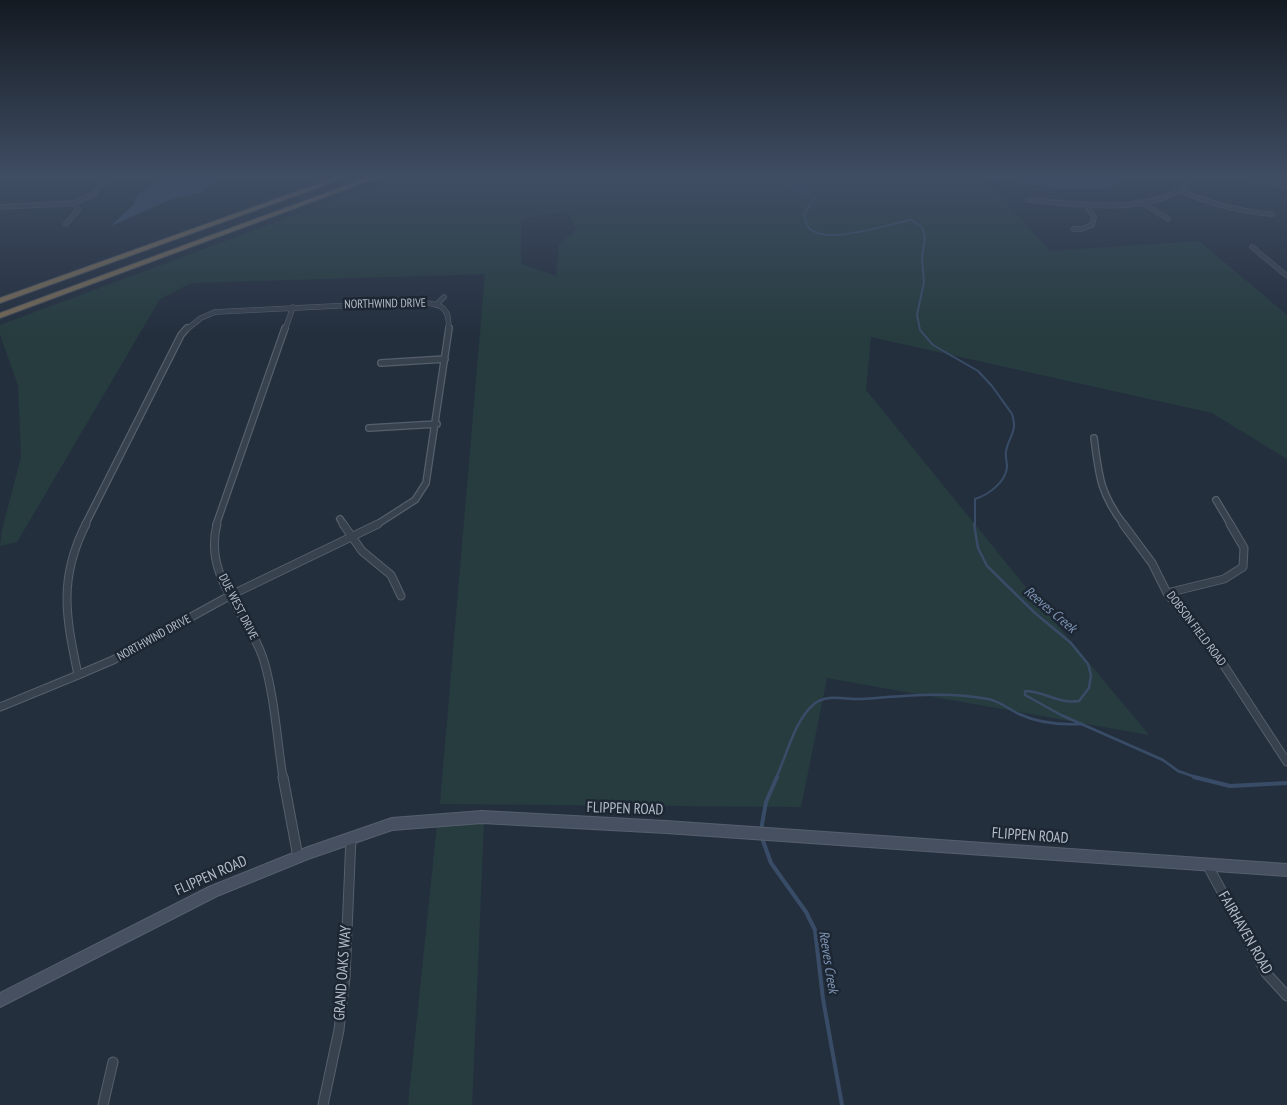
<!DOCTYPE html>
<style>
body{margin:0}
canvas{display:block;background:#242f3e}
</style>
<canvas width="1287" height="1105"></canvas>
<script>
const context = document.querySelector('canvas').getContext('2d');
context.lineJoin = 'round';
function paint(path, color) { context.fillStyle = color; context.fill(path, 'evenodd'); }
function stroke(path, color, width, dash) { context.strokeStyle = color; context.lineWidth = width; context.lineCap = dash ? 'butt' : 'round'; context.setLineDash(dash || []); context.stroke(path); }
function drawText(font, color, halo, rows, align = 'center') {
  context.font = font + ' "PT Sans Narrow",sans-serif'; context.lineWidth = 5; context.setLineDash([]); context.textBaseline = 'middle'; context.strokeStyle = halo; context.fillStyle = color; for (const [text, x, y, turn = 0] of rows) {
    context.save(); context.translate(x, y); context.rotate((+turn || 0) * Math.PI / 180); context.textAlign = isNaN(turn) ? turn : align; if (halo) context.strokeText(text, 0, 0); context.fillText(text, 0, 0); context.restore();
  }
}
const green = new Path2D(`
 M394,178H984L1050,251L1199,241L1287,315V459L1212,413L871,337L866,390L1033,596L1149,735L827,678L801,807L440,804L485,274L191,283L160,299L17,542L0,546L2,530L21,457L18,385L0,335V325ZM567,212L577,229L559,245L556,276L521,264V219Z
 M484,822L472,1105H408L437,825Z`);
const water = new Path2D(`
 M163,178H214L203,192L170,200L111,226L133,205L138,194Z
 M986,178H1112L1117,182L1112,188L1070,190Z`);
const streamFar2 = new Path2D(`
 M782,178L792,187L808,193L814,199L804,214C805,219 806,225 810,229C827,245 889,224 911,220L922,227L925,236L922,258L924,282L917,315L920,330L933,345L978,371L992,386L1012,414C1018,433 1009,435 1006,451C1005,456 1007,462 1007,467C1006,482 988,495 975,499V525`);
const streamFar1 = new Path2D(`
 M974,524L978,548L987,566L1035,613L1071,643L1088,664L1091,675L1089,688L1079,701C1057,704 1045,691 1025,691V695L1061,715L1163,760L1178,771L1198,778
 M776,778C787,755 794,721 814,704C827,693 847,700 862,699C904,696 946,691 988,699C1000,701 1008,709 1019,714C1038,723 1061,725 1082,724`);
const stream = new Path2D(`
 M1194,777L1230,786L1287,783
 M761,830L766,802L777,777
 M762,838L771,863L806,912L815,930L823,999L842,1105`);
const streetFar3 = new Path2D(`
 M1242,178L1287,186
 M1178,190C1209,203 1238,212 1272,214
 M1028,200C1073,204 1138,214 1178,191C1183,187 1188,182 1193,178
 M1141,202L1168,219
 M0,207L75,203L95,193L107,178
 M66,224L78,210L75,203
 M1074,229H1082L1092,225L1094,217L1086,204
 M1252,247L1287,276
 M436,305L444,297
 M186,330L201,318L215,312L415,302C436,303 452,304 448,330
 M285,330L293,307`);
const streetFar2 = new Path2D(`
 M381,363L445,359
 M369,428L437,424
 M1094,438C1099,477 1100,493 1124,525
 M1216,500L1231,525
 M340,519L344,525
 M85,525L181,335L187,328
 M216,525L285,328
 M376,525L415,500L426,483L449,328`);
const streetFar1 = new Path2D(`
 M217,524C203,579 249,613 264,661C275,699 277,740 283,778
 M343,524L362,551L391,575L401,596
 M1123,524L1152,563L1167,593L1223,664L1287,762
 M1167,593L1224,579L1243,567L1244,548L1230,524
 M78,675C66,617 58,579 86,524
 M78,675L113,660L231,595L378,524
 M0,707L78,675`);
const street = new Path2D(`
 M283,777L298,857
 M1208,866L1266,973L1287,996
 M103,1105L113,1062
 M323,1105L339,1030L345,977L351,838`);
const secondary = new Path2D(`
 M482,811L666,821L1287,864V876L666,833L482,823L392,830L308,859L217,896L0,1007V993L209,887L308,847L392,818Z`);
const highway = new Path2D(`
 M335,178H344L0,303V298Z
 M367,178H376L0,318V313Z`);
const streetNames = [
 ["NORTHWIND DRIVE",385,304,-1],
 ["DUE WEST DRIVE",238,607,63],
 ["DOBSON FIELD ROAD",1196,629,53],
 ["NORTHWIND DRIVE",154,638,-29]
];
const waterNames = [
 ["Reeves Creek",1050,610,40],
 ["Reeves Creek",828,962,81]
];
const nearStreetnames = [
 ["FLIPPEN ROAD",625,809,2],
 ["FLIPPEN ROAD",1030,836,4],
 ["FLIPPEN ROAD",211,876,-24],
 ["FAIRHAVEN ROAD",1245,933,60],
 ["GRAND OAKS WAY",343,973,-86]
];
paint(green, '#263c3f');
paint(water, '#394c67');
stroke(streamFar2, '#394c67', 2);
stroke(streamFar1, '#394c67', 2.5);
stroke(stream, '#394c67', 4);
stroke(streetFar3, '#565f6c', 5.5);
stroke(streetFar2, '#565f6c', 8);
stroke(streetFar1, '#565f6c', 9);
stroke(street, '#565f6c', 11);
stroke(secondary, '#565f6c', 2);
stroke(highway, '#434c59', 2);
stroke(streetFar3, '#38414e', 4.5);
stroke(streetFar2, '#38414e', 5.5);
stroke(streetFar1, '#38414e', 7);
stroke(street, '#38414e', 9);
paint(secondary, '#465061');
paint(highway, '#746855');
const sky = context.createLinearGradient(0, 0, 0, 333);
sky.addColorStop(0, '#141a22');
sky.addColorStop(0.53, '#3f4d63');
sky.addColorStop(1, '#3f4d6300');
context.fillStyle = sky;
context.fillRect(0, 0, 1287, 333);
drawText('12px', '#b4bcc9', '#1d2633', streetNames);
drawText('italic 14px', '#7c92b1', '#1d2633', waterNames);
drawText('15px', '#b4bcc9', '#1d2633', nearStreetnames);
</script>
